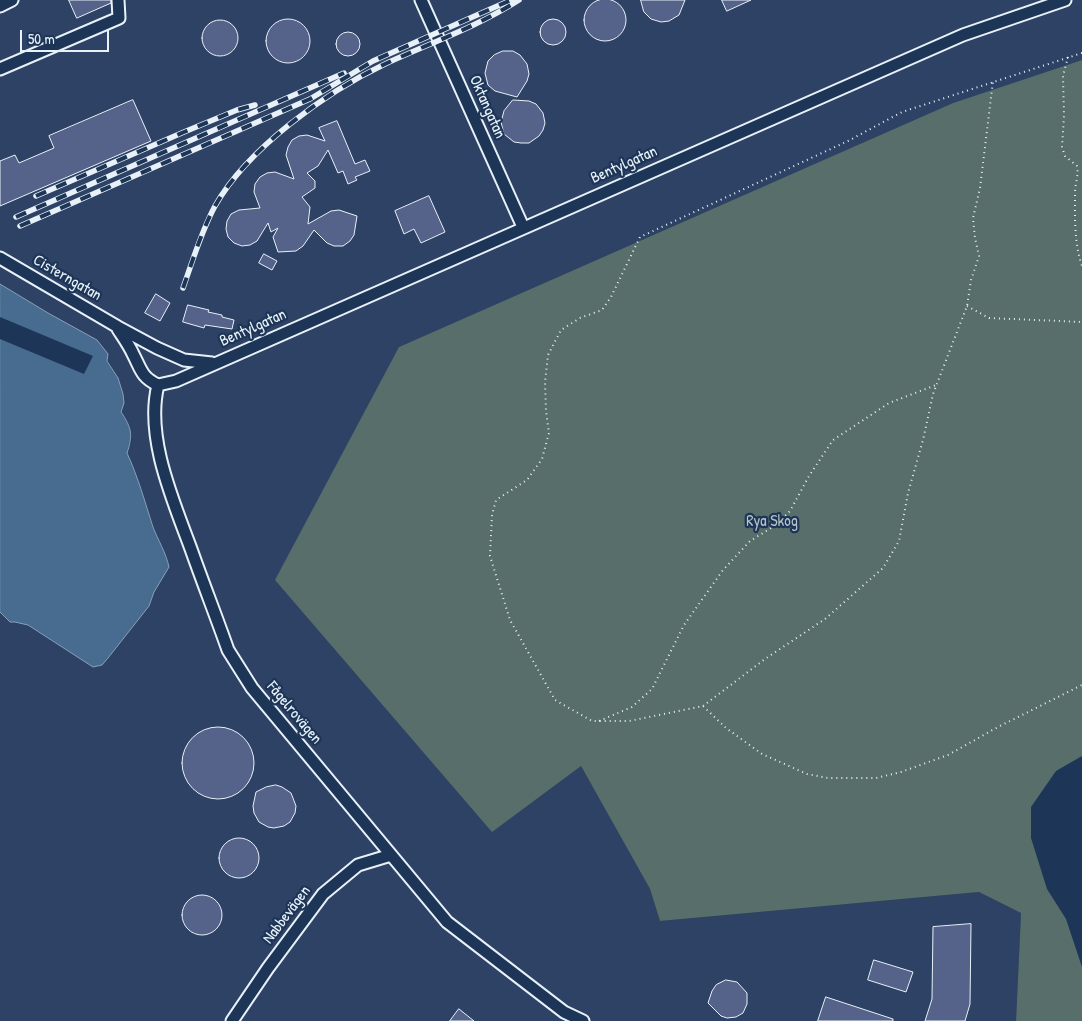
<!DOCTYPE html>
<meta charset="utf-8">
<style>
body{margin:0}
#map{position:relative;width:1082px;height:1021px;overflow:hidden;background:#1d3557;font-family:"Patrick Hand",sans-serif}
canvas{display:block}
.scale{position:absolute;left:20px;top:30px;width:89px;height:22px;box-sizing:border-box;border:2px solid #e8f1f8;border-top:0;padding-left:6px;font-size:15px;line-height:18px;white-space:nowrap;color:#e8f1f8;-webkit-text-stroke:4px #1d3557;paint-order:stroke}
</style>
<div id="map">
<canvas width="1082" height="1021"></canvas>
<div class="scale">50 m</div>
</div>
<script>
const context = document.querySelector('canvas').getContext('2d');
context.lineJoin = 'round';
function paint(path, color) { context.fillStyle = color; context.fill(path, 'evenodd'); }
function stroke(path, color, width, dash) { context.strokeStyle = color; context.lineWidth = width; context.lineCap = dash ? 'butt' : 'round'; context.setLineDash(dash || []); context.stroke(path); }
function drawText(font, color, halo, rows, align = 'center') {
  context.font = font + ' "Patrick Hand",sans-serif'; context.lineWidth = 4.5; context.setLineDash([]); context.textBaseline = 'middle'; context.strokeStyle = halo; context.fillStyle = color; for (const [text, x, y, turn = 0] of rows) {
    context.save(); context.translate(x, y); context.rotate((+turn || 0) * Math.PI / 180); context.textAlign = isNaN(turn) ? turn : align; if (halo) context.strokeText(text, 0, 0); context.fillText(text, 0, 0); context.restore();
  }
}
const built = new Path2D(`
 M0,0H1082V60L953,103L399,347L581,766L650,889L660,921L979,892L1021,913L1016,1021H0V612L10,622H15L27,625L93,667L102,665L149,606L167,559L154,528L134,469L127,453L132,441L128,423L121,412L124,403L118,378L97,340L48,313L0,284Z`);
const green = new Path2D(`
 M1082,60V756L1056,771L1031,807V838L1047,889L1066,919L1082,967V1021H1016L1021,913L979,892L660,921L650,889L581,766L492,832L275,580L399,347L953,103Z`);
const water = new Path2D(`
 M0,284L48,313L97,340L108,354L107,361L118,378L123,394L124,403L121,412C132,428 133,436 127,453C138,477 145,502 153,527C158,540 166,553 169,567L154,592L149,606L108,658L102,665L93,667L28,625L15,622H10L0,612Z`);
const pier = new Path2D(`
 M0,317L93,356L84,374L0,339Z`);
const building = new Path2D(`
 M584 20a21 21 0 1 1 42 0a21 21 0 1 1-42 0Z
 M69,0H111V3L77,18Z
 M641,0H685L679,15L669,21L661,22L651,19L644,12Z
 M722,0H751L727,11Z
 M540 32a13 13 0 1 1 26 0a13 13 0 1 1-26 0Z
 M266 41a22 22 0 1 1 44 0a22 22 0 1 1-44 0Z
 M202 38a18 18 0 1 1 36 0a18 18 0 1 1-36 0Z
 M336 44a12 12 0 1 1 24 0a12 12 0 1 1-24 0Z
 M503,51H513L520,55L527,64L529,74L527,81L517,97L495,91L488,85L485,73L488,61L494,55Z
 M133,100L151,141L0,206V161L15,155L19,163L54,148L49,136Z
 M513,100L529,101L536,104L543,113L545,123L543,130L539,136L529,143H521L514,142L504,134L501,122L504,111Z
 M337,121L355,164L365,160L370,171L355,177L357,180L348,184L343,171L338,173L328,150L318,166L307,173L315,181V188L302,197L310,207L308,224L331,211L339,210L357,216L354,235L350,241L343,246H334L327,243L314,230L303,246L296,251L278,252L273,237L278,228L271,232L268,223L257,241L250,245L242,246L234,243L228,237L226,229L227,221L231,214L239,210L260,208L254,192L255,184L260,177L267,173L275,172L294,179L286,155L288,147L292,140L299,136L307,135L325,141L319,128Z
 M429,196L445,232L421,243L414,229L404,234L395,211Z
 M264,254L277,261L272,270L259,263Z
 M156,294L170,303L160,321L145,313Z
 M188,305L209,310L208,312L222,315V317L234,320L232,329L205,325L204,328L183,322Z
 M182 763a36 36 0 1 1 72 0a36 36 0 1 1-72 0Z
 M276,785L282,787L291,793L296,806L295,813L290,822L284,826L274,828L268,827L259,822L254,813L253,806L256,792L266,787Z
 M219 858a20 20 0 1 1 40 0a20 20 0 1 1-40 0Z
 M182 915a20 20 0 1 1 40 0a20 20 0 1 1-40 0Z
 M971,924L970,1004L965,1021H925L932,999L933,927Z
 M874,960L913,972L906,992L868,980Z
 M726,980L737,982L747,993V1004L743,1013L736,1017L727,1018L721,1016L708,1003L712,991L716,985Z
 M826,997L893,1019V1021H818Z
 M459,1009L474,1021H450Z`);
const path = new Path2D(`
 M1082,53L902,112L848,141L640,237L611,297L602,310L580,318L561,330L548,355L545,382L546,411L549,433L542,459L527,480L496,500L492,515L490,556L510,620L555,700L592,721H629L703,706L726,728L762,754L807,774L828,778H876L901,772L948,755L998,727L1082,685
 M1068,57L1063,76L1064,116L1062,147L1065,156L1077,166C1079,175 1075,183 1075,193C1075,217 1074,243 1082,266
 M967,306L989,318L1082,322
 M703,706L765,659L825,619L883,568L899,541L908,493L923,440L933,394L967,306L971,280L979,256L975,238L973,218L980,188L993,81
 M599,721L632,707L652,689L684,625L723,570L750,541L776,525L790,511L809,476L833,440L889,403L936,385`);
const minor = new Path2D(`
 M421,0L523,227
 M0,6L12,0
 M0,69L119,18L118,0
 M0,258L118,327L157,348L184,360L212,363
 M118,329C123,337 129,345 133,354C141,369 141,377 158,385
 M232,1021L268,968L323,894L358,865L391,855
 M583,1021L564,1012L447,922L252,688L228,650C216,616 203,583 191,549C173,500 145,437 158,385L176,381L963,35L1065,0`);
const rail = new Path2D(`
 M36,196L184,132L237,110L255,105
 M16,217L344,73
 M20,226L310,99L373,61L511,0
 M183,288C193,260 201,232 215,206C247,149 326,92 385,64C430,43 477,27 519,0`);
const streetNames = [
 ["Oktangatan",487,107,66],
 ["Bentylgatan",624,165,-24],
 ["Cisterngatan",67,278,30],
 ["Bentylgatan",253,328,-24],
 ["Fågelrovägen",294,713,50],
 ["Nabbevägen",287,915,-53]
];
const parkNames = [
 ["Rya Skog",772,522]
];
paint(built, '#2e4266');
paint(green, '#576e6a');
paint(water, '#486c8f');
stroke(water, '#88a1b9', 1);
paint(pier, '#1d3557');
paint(building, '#55628a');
stroke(building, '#e8f1f8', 1);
stroke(minor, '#e8f1f8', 15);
stroke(path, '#e8f1f8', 2, [1, 4]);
stroke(minor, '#1d3557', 11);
stroke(rail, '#e8f1f8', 5.5);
stroke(rail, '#1d3557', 4, [11]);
drawText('16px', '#e8f1f8', '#1d3557', streetNames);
drawText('16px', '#b5c3c6', '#1d3557', parkNames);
</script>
